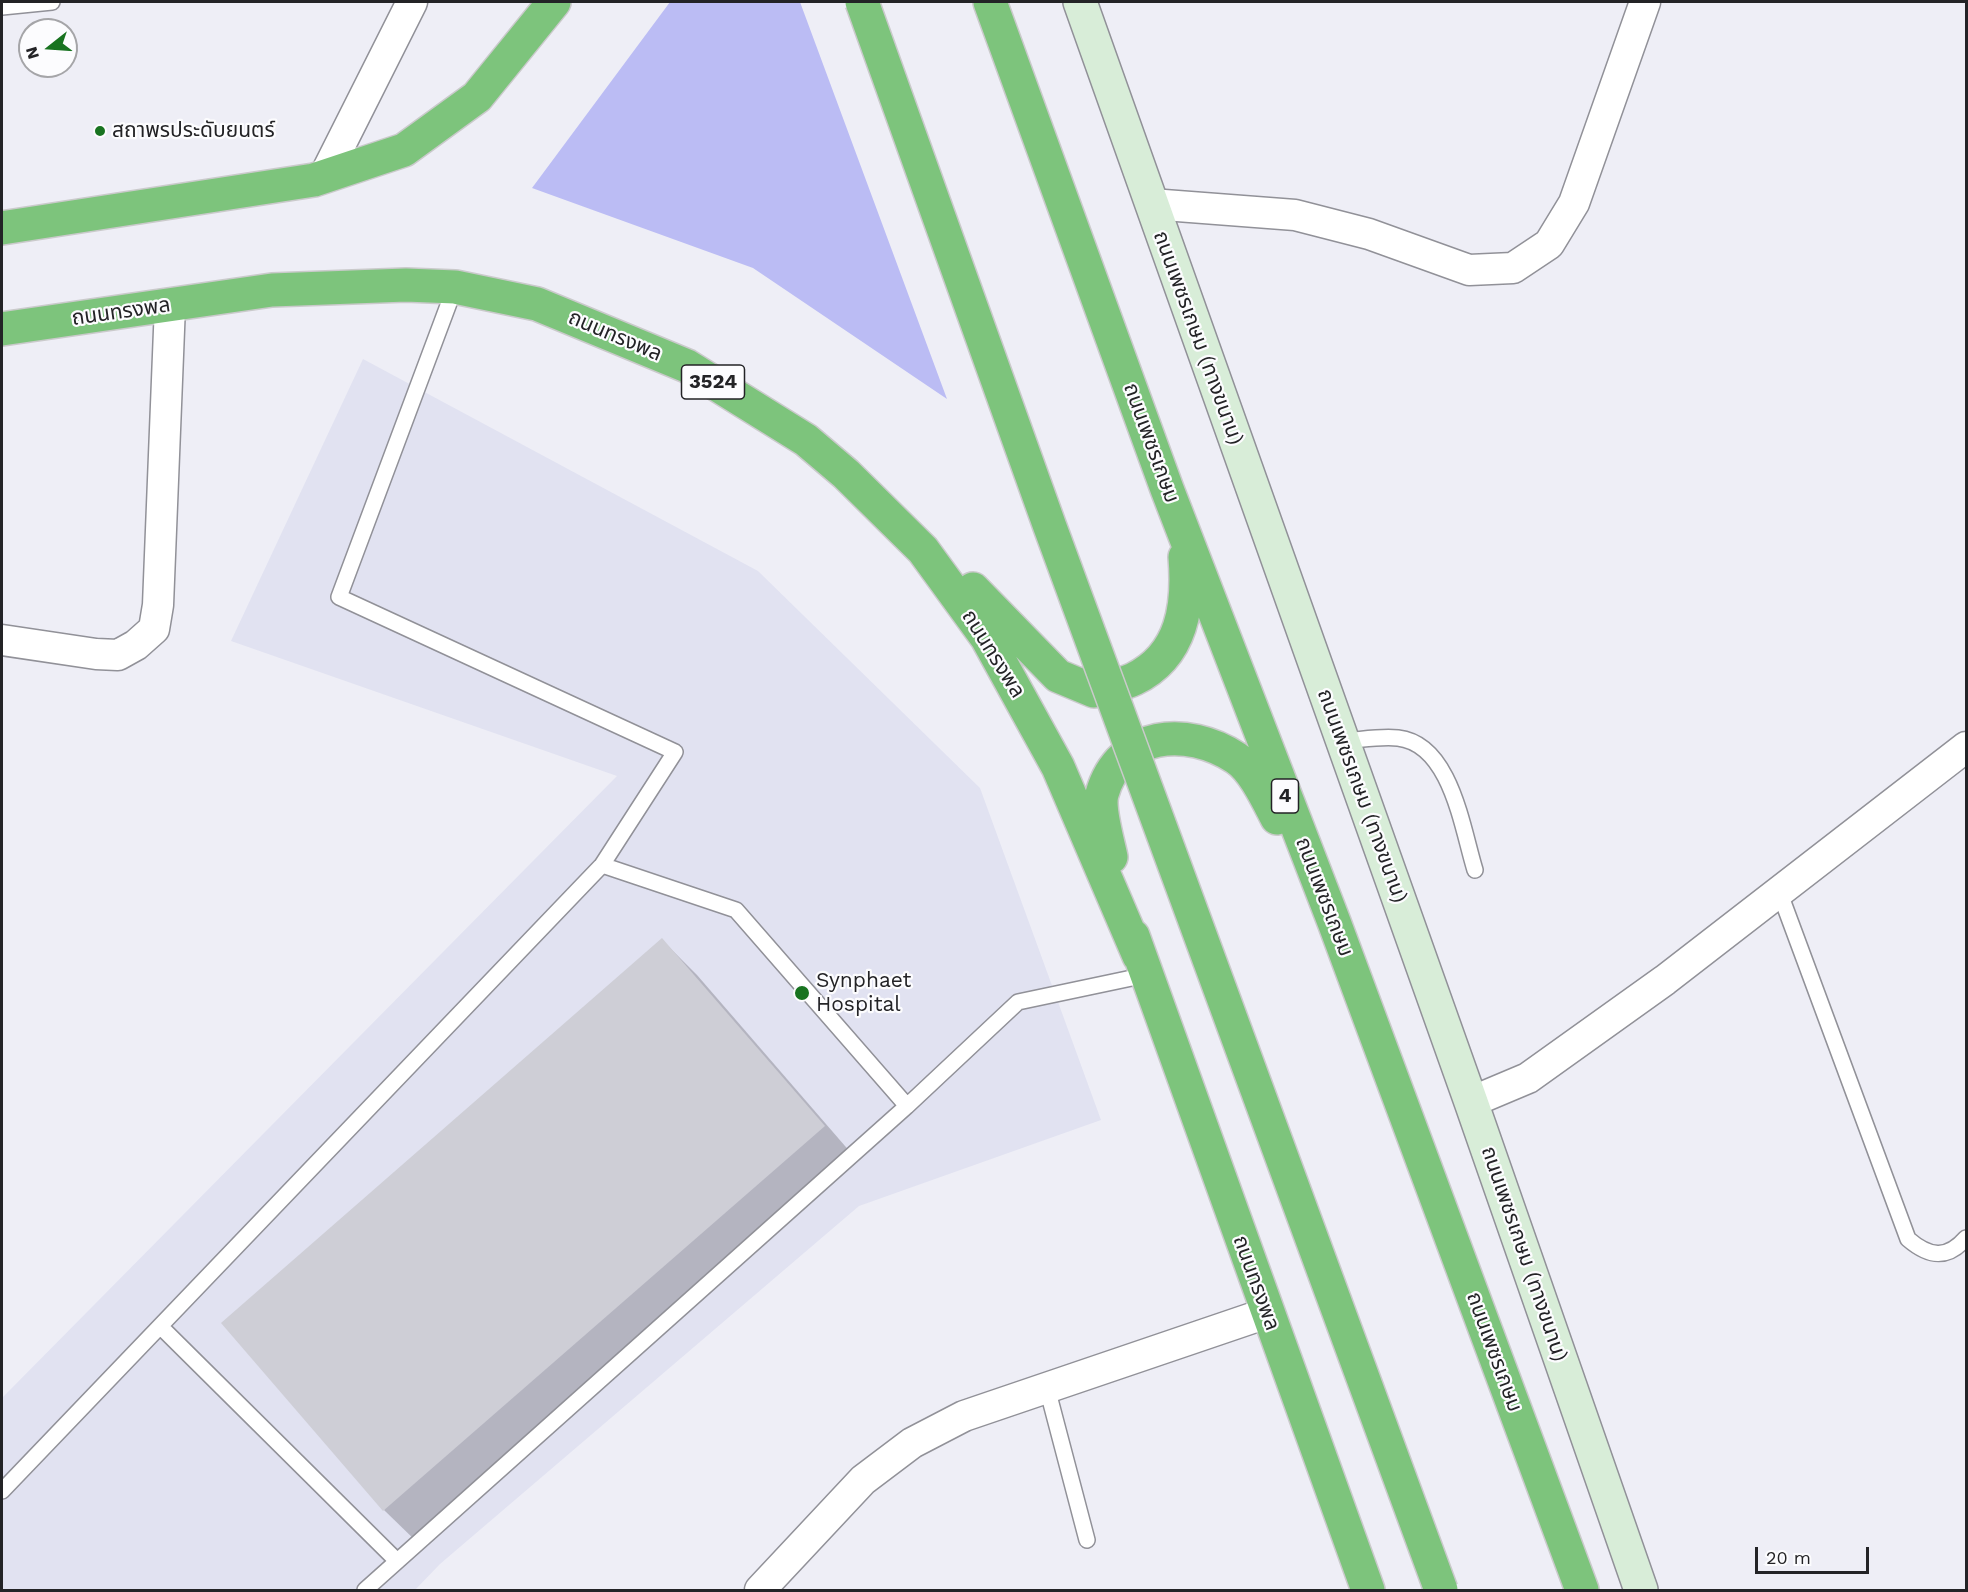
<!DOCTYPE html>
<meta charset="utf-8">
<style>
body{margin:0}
#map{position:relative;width:1968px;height:1592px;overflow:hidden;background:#eeeef6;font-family:"Work Sans",sans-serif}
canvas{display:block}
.frame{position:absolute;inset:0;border:3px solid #232326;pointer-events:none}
.north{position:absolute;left:18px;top:18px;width:60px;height:60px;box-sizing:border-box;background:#fcfcfe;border:2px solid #a5a5a8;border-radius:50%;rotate:253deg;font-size:16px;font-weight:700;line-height:24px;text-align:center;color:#232326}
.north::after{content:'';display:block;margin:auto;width:21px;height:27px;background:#187320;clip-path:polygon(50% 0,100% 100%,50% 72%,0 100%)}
.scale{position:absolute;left:1755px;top:1547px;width:114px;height:27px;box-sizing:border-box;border:3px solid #232326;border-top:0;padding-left:8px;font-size:18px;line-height:21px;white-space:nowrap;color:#232326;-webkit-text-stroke:4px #fcfcfe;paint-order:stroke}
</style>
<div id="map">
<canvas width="1968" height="1592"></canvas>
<div class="frame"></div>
<div class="north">N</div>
<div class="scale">20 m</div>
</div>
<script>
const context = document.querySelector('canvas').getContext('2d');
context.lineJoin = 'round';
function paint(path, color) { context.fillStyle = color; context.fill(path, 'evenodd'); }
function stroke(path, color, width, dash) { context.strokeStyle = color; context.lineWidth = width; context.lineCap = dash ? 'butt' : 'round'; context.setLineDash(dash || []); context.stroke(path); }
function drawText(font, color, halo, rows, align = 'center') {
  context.font = font + ' "Work Sans","Noto Sans Thai",sans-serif'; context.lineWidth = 4.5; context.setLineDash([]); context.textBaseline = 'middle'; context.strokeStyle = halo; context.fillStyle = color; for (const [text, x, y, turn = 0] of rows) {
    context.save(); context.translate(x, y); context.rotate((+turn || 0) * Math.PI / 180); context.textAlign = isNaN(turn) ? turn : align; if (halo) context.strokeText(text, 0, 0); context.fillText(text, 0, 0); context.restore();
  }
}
const built = new Path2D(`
 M363,359L758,571L980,788L1101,1120L859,1206L440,1564L415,1590H2V1398L617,776L231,641Z`);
const water = new Path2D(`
 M670,2H800L947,399L753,268L532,188Z`);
const shadow = new Path2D(`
 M662,940L697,975L858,1161L419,1544L384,1510Z`);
const building = new Path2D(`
 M662,938L825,1126L383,1511L221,1323Z`);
const lane = new Path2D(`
 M2,7L52,2
 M1342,741C1360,740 1380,736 1398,738C1451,744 1462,828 1475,870
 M602,865L736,910L907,1106
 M1779,891L1908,1239C1929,1257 1947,1260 1966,1238
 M160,1326L396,1560
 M1047,1388L1087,1540
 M2,1491L602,865L675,752L339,597L455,287
 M365,1590L907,1106L1018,1002L1146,975`);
const street = new Path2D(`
 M324,177L412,2
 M1151,204L1295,215L1369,234L1469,270L1513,268L1549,244L1574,203L1645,2
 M2,640L96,654L118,655L136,645L154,629L158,605L170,305
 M1471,1102L1528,1078L1665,980L1966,747
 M760,1590L863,1480L912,1443L964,1416L1267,1313`);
const secondary = new Path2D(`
 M1080,2L1471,1102L1641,1590`);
const highway = new Path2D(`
 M990,2L1167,489L1334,922L1582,1590
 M2,228L314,180L404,150L477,97L554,2
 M2,329L272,290L406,285L455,287L537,304L687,366L806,440L846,474L923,550L987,638L1058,767L1139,956
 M973,589L1058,676L1094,691C1107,687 1122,685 1134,679C1183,655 1189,605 1185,557
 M1111,857C1108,842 1098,809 1102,794C1120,731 1187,726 1236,758C1254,770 1267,799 1277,818
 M1133,936L1368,1590`);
const highwayBridge = new Path2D(`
 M862,2L1050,527L1441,1590`);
const markers = [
 [100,131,6,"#187320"],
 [802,993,8,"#187320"]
];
const shields = [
 [713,382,63],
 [1285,796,27]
];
const shieldNames = [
 ["3524",713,382],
 ["4",1285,796]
];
const poiNames = [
 ["สถาพรประดับยนตร์",112,131],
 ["Synphaet",816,981],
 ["Hospital",816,1005]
];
const streetNames = [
 ["ถนนทรงพล",121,312,-8],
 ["ถนนทรงพล",615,336,23],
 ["ถนนเพชรเกษม (ทางขนาน)",1198,338,70],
 ["ถนนเพชรเกษม",1151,443,70],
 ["ถนนทรงพล",993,654,58],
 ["ถนนเพชรเกษม (ทางขนาน)",1362,796,70],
 ["ถนนเพชรเกษม",1324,897,69],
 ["ถนนเพชรเกษม (ทางขนาน)",1524,1254,71],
 ["ถนนทรงพล",1256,1283,70],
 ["ถนนเพชรเกษม",1494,1352,70]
];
paint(built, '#e1e2f1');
paint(water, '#bbbcf4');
paint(shadow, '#0003');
paint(building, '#ceced6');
stroke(lane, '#919198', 18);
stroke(street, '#919198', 33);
stroke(secondary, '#919198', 36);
stroke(highway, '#cacacb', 36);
stroke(lane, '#fff', 15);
stroke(street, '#fff', 30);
stroke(secondary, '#d8edd8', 33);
stroke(highway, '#7dc47c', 33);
stroke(highwayBridge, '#cacacb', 36, []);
stroke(highwayBridge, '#7dc47c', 33);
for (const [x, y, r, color] of markers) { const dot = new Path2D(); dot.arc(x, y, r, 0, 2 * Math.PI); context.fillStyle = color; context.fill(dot); stroke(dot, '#fcfcfe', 2); }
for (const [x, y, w] of shields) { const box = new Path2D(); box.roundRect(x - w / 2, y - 17, w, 34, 4.5); context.fillStyle = '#fcfcfe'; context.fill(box); stroke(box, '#232326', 1.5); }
drawText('bold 20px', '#232326', null, shieldNames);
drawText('21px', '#232326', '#fcfcfe', poiNames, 'left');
drawText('21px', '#232326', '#fcfcfe', streetNames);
</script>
